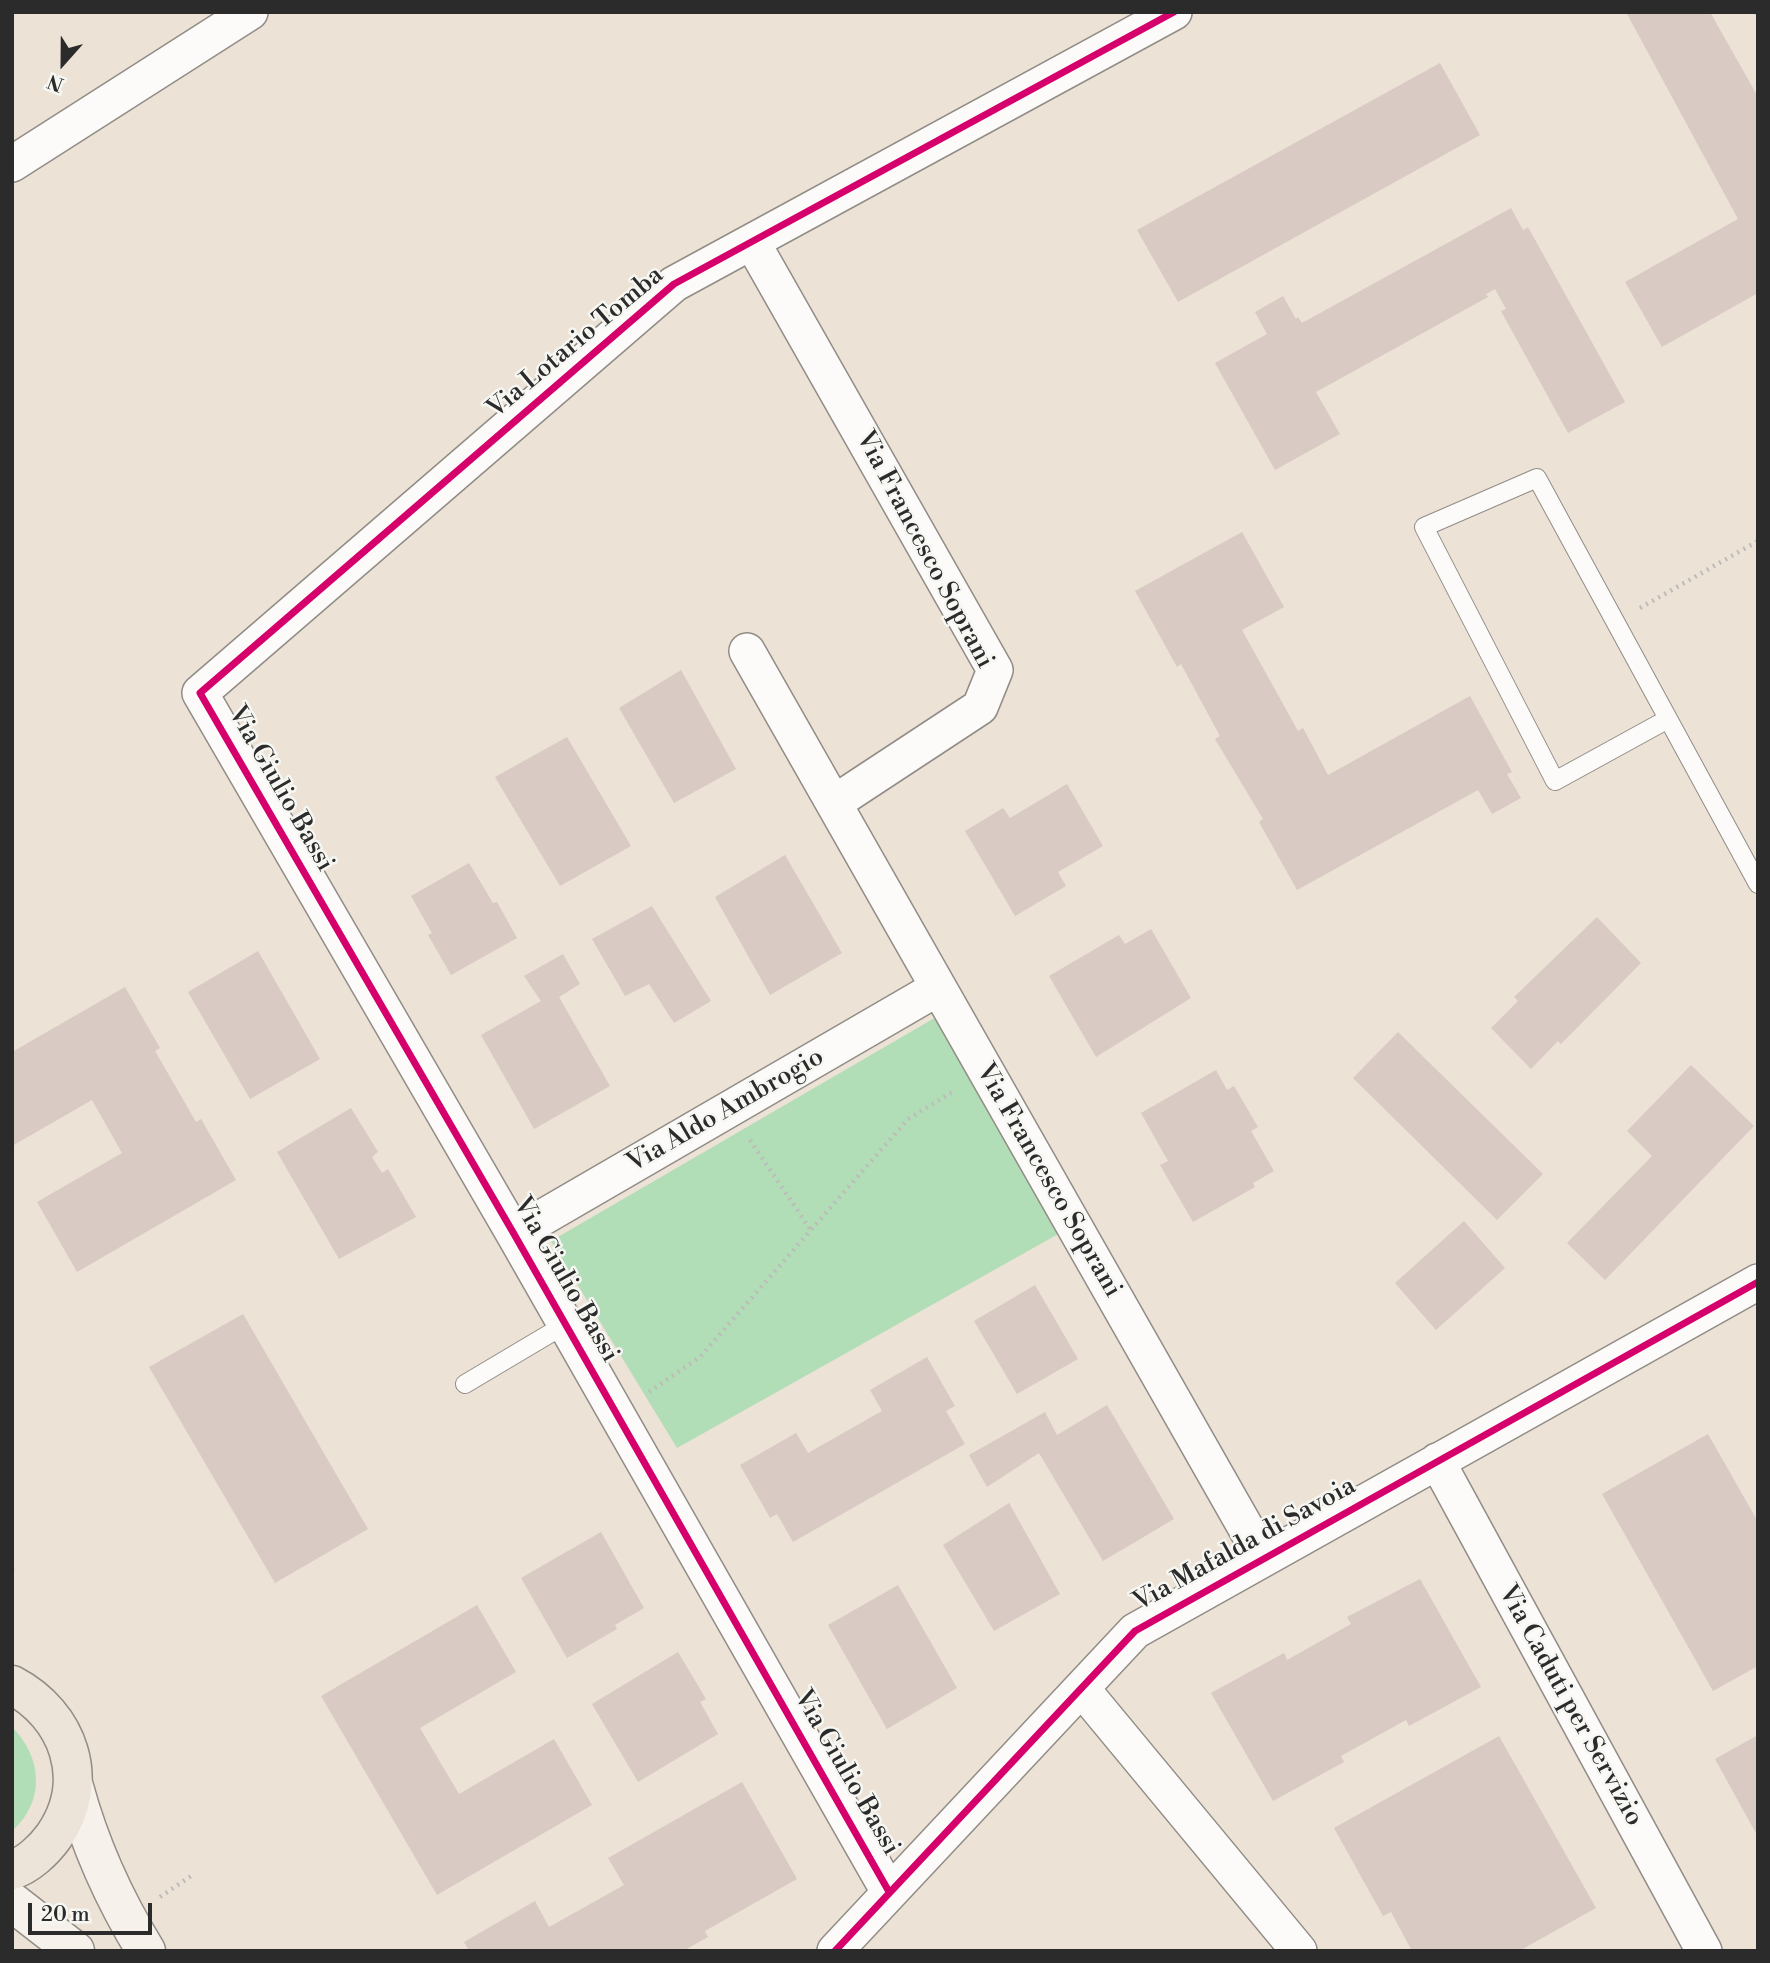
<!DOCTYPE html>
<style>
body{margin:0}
#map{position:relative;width:1770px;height:1963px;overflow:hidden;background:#ece2d6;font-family:"Libre Bodoni",serif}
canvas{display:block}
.frame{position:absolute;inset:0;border:14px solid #2b2b2b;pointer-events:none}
.north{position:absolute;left:28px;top:28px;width:70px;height:70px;-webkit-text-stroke:5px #f6f6f2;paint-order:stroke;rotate:201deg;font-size:19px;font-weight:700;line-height:28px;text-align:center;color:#2b2b2b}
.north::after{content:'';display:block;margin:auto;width:24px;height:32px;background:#2b2b2b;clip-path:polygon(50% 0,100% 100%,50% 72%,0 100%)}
.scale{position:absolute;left:28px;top:1903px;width:124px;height:32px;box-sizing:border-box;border:4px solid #2b2b2b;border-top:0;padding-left:9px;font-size:21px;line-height:24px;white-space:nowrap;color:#2b2b2b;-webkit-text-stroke:5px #f6f6f2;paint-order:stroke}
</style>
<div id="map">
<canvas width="1770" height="1963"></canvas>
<div class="frame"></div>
<div class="north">N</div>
<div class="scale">20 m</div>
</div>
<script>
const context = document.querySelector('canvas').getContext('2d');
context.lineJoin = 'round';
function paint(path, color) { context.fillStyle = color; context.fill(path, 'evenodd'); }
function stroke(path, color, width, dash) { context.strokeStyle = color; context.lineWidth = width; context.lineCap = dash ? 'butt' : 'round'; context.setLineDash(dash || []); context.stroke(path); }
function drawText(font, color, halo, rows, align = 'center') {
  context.font = font + ' "Libre Bodoni",serif'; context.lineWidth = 5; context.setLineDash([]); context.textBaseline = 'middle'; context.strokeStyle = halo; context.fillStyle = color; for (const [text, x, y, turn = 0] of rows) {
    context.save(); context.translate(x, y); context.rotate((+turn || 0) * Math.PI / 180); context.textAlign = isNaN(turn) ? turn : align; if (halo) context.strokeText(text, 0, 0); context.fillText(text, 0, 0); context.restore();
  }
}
const green = new Path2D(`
 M950,1009L1060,1233L677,1448L551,1241Z
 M12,1727C42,1757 46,1801 12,1831Z`);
const building = new Path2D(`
 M1626,12H1710L1758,97V293L1662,347L1625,282L1738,219Z
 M1440,63L1480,135L1178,302L1137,230Z
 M1511,208L1523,230L1528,227L1625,402L1568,433L1501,311L1506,309L1495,289L1486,294L1488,297L1316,392L1340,434L1275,470L1215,363L1267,334L1255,312L1283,296L1296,319L1298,317L1302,323Z
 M1242,532L1284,607L1242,630L1298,731L1303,728L1328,775L1470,696L1512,772L1507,774L1521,798L1492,814L1478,790L1297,890L1259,822L1263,819L1215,739L1220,736L1181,664L1177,667L1135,591Z
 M681,670L736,769L674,803L619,708Z
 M567,737L631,846L560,886L495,777Z
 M1067,784L1103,846L1058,872L1066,886L1015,916L965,831L1003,808L1010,818Z
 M785,855L842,953L770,995L715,897Z
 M469,863L493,903L497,902L517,938L451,975L428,935L432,933L411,896Z
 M652,906L711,1001L674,1023L649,984L625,996L592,939Z
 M1597,917L1641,963L1561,1044L1558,1041L1531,1069L1491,1028L1518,1001L1514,997Z
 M1151,929L1191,998L1096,1057L1049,976L1119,935L1125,944Z
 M258,951L320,1059L250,1099L188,992Z
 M563,954L580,984L559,997L610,1086L534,1129L481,1035L541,1001L524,976Z
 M125,987L160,1048L155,1051L196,1122L201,1119L236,1180L77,1272L37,1202L122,1153L92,1100L12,1146V1052Z
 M1398,1032L1543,1174L1497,1220L1353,1078Z
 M1691,1065L1754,1126L1605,1280L1567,1243L1652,1156L1627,1131Z
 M1216,1070L1227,1090L1234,1086L1258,1127L1251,1131L1274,1171L1253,1183L1255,1187L1193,1222L1160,1165L1168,1161L1141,1113Z
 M351,1108L378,1152L372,1157L382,1173L388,1169L416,1217L339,1259L277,1152Z
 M1464,1221L1505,1268L1436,1330L1395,1283Z
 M1035,1285L1078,1359L1017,1394L974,1321Z
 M243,1314L368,1529L275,1583L149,1367Z
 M927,1357L955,1406L946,1411L965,1444L793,1542L777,1514L770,1518L740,1465L796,1433L808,1453L882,1411L870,1390Z
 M1107,1405L1174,1519L1103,1561L1039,1453L987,1487L969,1455L1045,1412L1057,1435Z
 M1708,1434L1758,1522V1666L1713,1691L1602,1494Z
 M1009,1503L1060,1594L994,1631L943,1545Z
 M601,1532L644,1608L615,1625L617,1629L567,1658L521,1578Z
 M1420,1579L1481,1687L1409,1726L1406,1720L1341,1756L1344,1762L1273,1801L1211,1693L1284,1653L1287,1660L1351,1624L1347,1617Z
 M898,1585L957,1688L887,1729L828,1625Z
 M477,1605L516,1672L420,1728L459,1794L554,1739L592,1805L437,1895L321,1696Z
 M678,1652L706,1699L700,1702L718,1734L638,1782L592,1704Z
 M1758,1735V1837L1715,1759Z
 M1499,1736L1596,1908L1519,1951H1412L1391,1912L1383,1916L1334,1828Z
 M742,1782L797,1879L705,1931L708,1937L683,1951H469L464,1942L535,1901L549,1927L624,1885L608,1858Z`);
const path = new Path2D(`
 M1756,12L1758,15
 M1640,608L1758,541
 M750,1140L810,1229
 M649,1392L700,1357L908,1119L954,1091
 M12,1569L15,1568
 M160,1897L191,1876`);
const lane = new Path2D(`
 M1668,719L1555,781L1424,527L1537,478L1758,884
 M465,1384L566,1324`);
const street = new Path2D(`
 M12,164L250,12
 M752,242L995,670L980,707L834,803
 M747,651L1263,1558
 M514,1234L938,988
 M1437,1461L1704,1951
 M1082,1689L1299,1951
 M888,1890L514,1234L200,693L674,284L1174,12
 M835,1951L1135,1631L1758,1282`);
const secondary = new Path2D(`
 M74,1787C90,1846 114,1899 146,1951
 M12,1902L75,1951`);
const primary = new Path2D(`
 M12,1685C69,1715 92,1781 54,1836C44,1850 28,1865 12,1870`);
const cycleway = new Path2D(`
 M888,1890L514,1234L200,693L674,284L1174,12
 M835,1951L1135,1631L1758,1282`);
const streetNames = [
 ["Via Lotario Tomba",576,343,-40],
 ["Via Francesco Soprani",924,550,62],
 ["Via Giulio Bassi",280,789,60],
 ["Via Aldo Ambrogio",726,1111,-30],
 ["Via Francesco Soprani",1048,1181,60],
 ["Via Giulio Bassi",565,1280,60],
 ["Via Mafalda di Savoia",1245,1545,-29],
 ["Via Caduti per Servizio",1570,1706,61],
 ["Via Giulio Bassi",846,1773,60]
];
paint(green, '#b1ddb7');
paint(building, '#d9cac3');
stroke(lane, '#918c86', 20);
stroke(street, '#918c86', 38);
stroke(secondary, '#918c86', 41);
stroke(primary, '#918c86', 41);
stroke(path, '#bdbcba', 4.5, [2, 5]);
stroke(lane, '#fcfbf9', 18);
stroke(street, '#fcfbf9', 35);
stroke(secondary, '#f6f1eb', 38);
stroke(primary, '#ece3d9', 38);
stroke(cycleway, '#d6006c', 7);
drawText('26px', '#2b2b2b', '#f6f6f2', streetNames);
</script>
